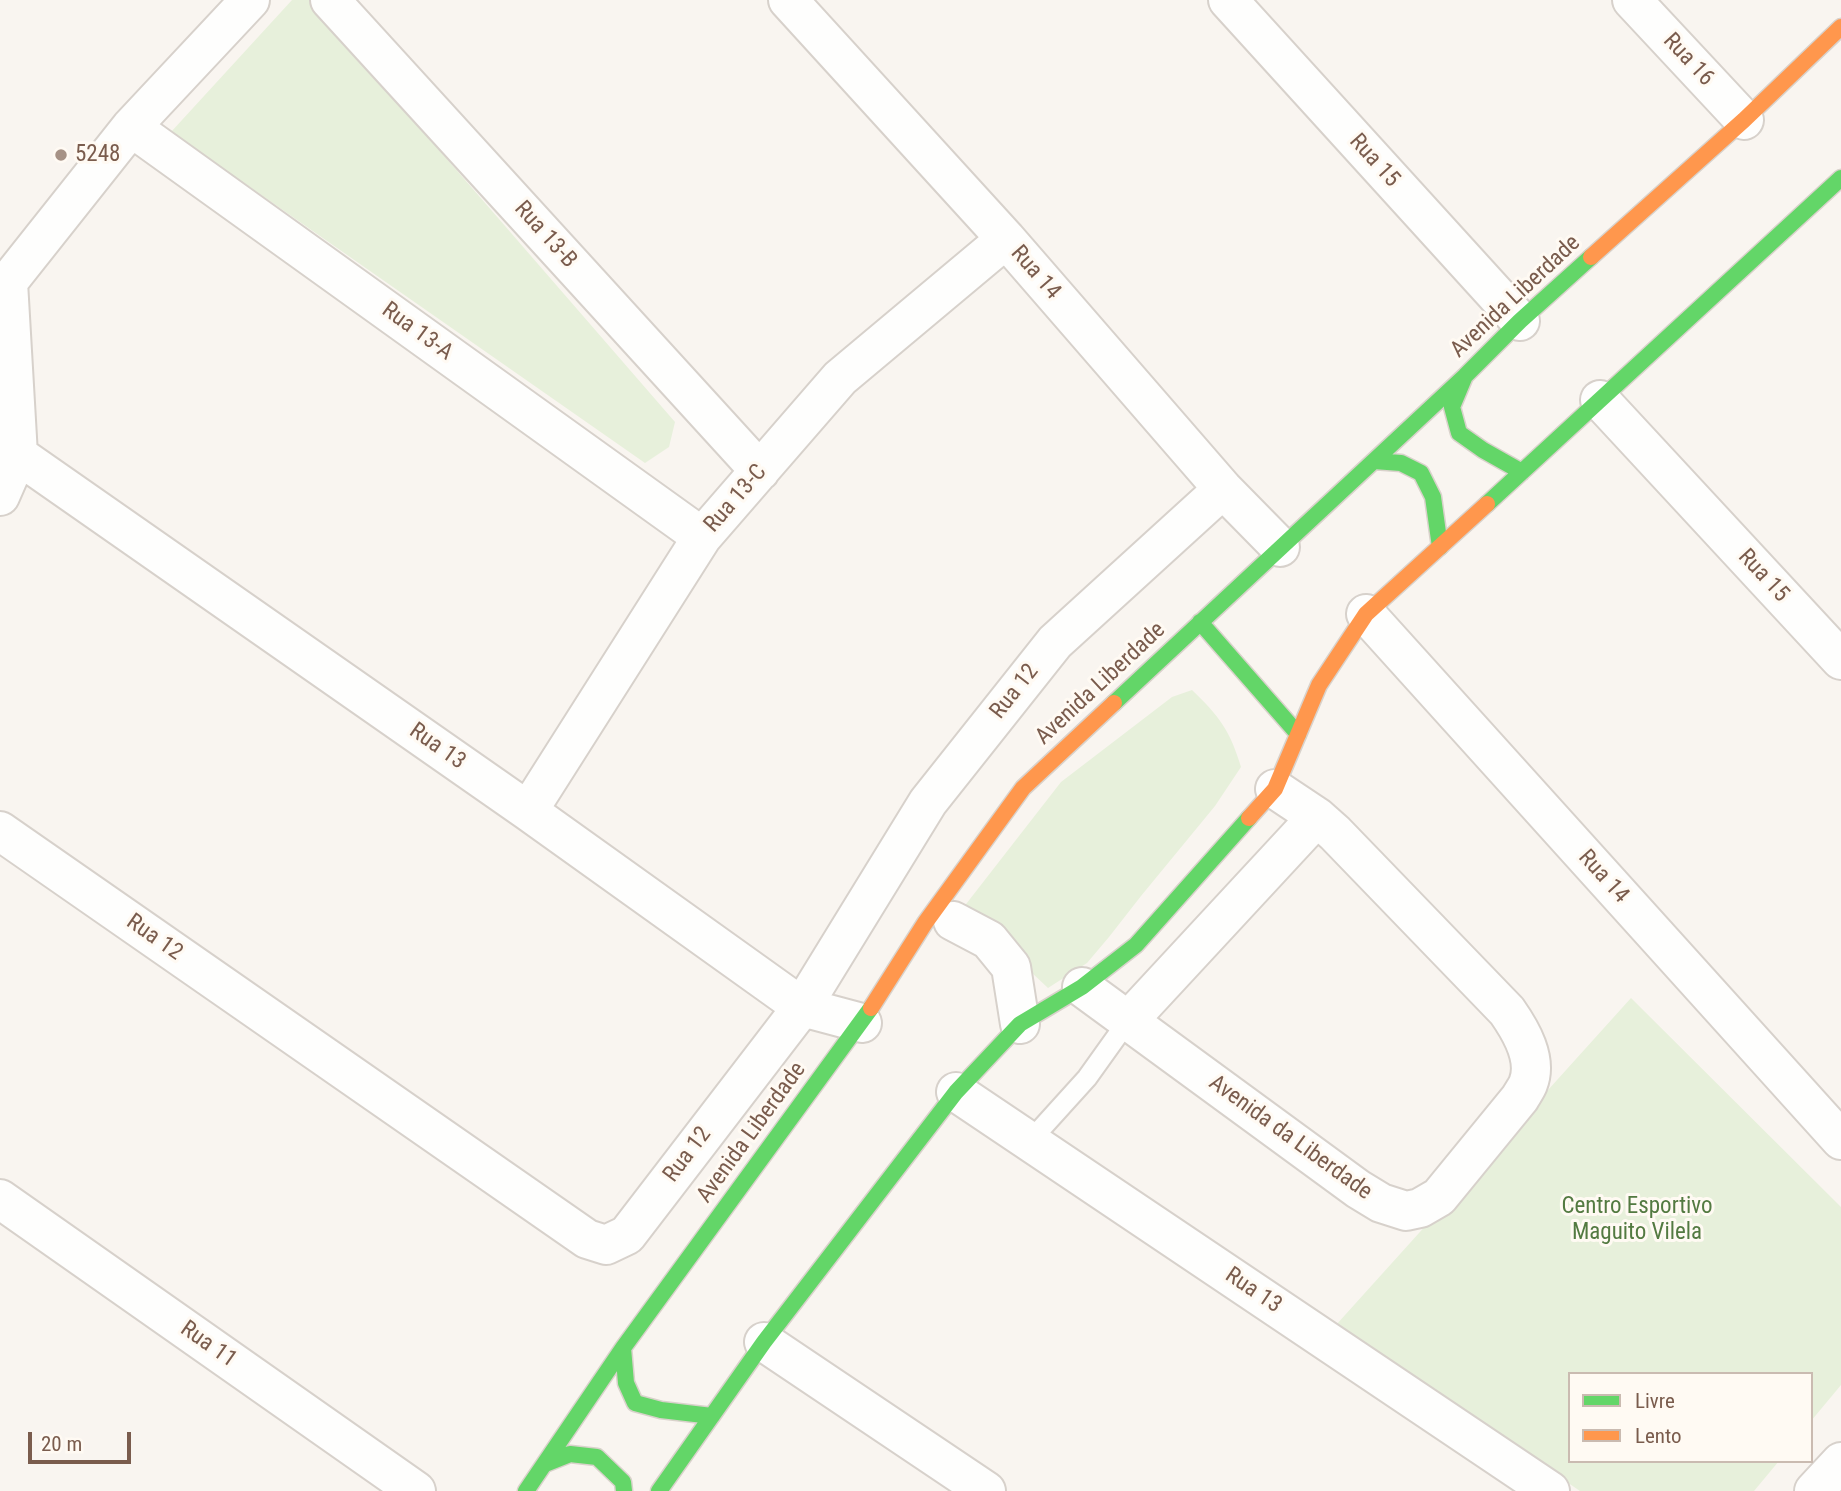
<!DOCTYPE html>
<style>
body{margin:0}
#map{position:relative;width:1841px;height:1491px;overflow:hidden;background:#f9f5f0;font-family:"Roboto Condensed",sans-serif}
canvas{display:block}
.legend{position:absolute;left:1568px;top:1372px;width:245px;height:91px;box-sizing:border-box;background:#fffaf3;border:2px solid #cabbb1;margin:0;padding:9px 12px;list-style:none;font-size:21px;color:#7a5c4d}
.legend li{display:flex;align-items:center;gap:14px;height:35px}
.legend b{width:35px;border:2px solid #cabbb1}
.scale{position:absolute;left:28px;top:1432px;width:103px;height:32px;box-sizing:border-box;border:4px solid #7a5c4d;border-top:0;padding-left:9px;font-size:21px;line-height:24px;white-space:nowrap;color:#7a5c4d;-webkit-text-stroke:5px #fffaf3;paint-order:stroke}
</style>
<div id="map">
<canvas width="1841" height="1491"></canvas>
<ul class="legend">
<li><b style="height:9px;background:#63d668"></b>Livre</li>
<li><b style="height:9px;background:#ff974d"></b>Lento</li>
</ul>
<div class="scale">20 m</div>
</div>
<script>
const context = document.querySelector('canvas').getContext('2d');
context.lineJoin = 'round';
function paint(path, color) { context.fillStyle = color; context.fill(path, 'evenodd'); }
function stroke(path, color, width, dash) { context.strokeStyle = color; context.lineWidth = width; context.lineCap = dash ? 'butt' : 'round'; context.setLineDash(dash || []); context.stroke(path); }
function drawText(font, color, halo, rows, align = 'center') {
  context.font = font + ' "Roboto Condensed",sans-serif'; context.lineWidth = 6; context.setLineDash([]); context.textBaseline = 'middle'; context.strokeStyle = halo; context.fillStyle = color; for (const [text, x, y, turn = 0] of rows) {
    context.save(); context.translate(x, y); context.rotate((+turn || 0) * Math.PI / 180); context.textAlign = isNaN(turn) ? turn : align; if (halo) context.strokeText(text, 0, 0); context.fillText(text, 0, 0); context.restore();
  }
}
const green = new Path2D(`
 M292,0H309L675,422L669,447L645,463L171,132Z
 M1192,690C1219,716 1230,730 1241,767L1215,806L1141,896L1109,937L1087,963L1048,988L963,908L1061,782L1172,697Z
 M1631,998L1841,1207V1385L1811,1421V1374H1570V1461H1779L1754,1491H1580L1336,1325Z`);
const lane = new Path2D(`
 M1030,1141L1087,1078L1127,1022`);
const street = new Path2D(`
 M330,0L760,471
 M788,0L1006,239L1223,489L1280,547
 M1228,0L1520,321
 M1632,0L1744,120
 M131,127L702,537
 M8,282L131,127L250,0
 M1600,400L1841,660
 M18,455L528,811L802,1007L862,1023
 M0,496L18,455L8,282
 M1366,614L1841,1140
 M528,811L702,537L840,378L1006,239
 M0,831L587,1239L606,1245L627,1235L802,1007L928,802L1055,642L1223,489
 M953,921L989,940L1011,967L1020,1024
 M1082,987L1358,1189L1381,1203L1406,1211L1420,1208L1439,1197L1520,1098C1522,1094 1526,1089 1528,1084C1538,1059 1521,1031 1507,1011L1335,833L1317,817L1275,789
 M1127,1022L1317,817
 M956,1092L1550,1491
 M0,1199L416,1491
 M764,1342L986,1491
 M1814,1491L1841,1462`);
const fast = new Path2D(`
 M1465,376L1452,407L1459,433L1483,450L1522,472
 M1374,461L1401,463L1421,473L1433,497L1440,547
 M1487,504L1841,178
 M1200,622L1298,734
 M1114,703L1465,376L1520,321L1591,257
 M623,1348L626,1383L635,1403L661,1410L712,1416
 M545,1464L570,1454L597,1457L623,1482L624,1491
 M526,1491L623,1348L871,1008
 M659,1491L764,1342L956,1092L1020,1024L1082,987L1136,945L1249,818`);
const slow = new Path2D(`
 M1591,257L1744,120L1841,27
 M1249,818L1275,789L1319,685L1366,614L1487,504
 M871,1008L925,923L1023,788L1114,703`);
const markers = [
 [61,155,7,"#a69286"]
];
const streetNames = [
 ["Rua 16",1688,60,47],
 ["Rua 15",1374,161,48],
 ["Rua 13-B",545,235,48],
 ["Rua 14",1035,273,49],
 ["Avenida Liberdade",1516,297,-43],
 ["Rua 13-A",417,332,36],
 ["Rua 13-C",736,499,-49],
 ["Rua 15",1763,576,47],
 ["Avenida Liberdade",1101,684,-43],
 ["Rua 12",1015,692,-52],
 ["Rua 13",437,747,35],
 ["Rua 14",1603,877,48],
 ["Rua 12",154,938,35],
 ["Avenida Liberdade",752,1133,-54],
 ["Avenida da Liberdade",1290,1138,36],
 ["Rua 12",688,1155,-53],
 ["Rua 13",1253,1291,34],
 ["Rua 11",208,1345,35]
];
const poiNames = [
 ["5248",75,155]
];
const parkNames = [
 ["Centro Esportivo",1637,1207],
 ["Maguito Vilela",1637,1233]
];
paint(green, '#e7f0db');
stroke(lane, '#d7d1cb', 23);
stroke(street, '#d7d1cb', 42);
stroke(fast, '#d9d2cb', 19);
stroke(slow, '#d9d2cb', 19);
stroke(lane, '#fefefd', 19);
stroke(street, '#fefefd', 38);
stroke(fast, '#63d668', 16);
stroke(slow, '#ff974d', 16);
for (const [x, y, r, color] of markers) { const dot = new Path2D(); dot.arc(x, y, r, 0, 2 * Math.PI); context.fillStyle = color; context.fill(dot); stroke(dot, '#fffaf3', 2.5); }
drawText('23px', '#7a5c4d', '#fffaf3', streetNames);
drawText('23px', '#7a5c4d', '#fffaf3', poiNames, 'left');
drawText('23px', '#537a41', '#fffaf3', parkNames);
</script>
